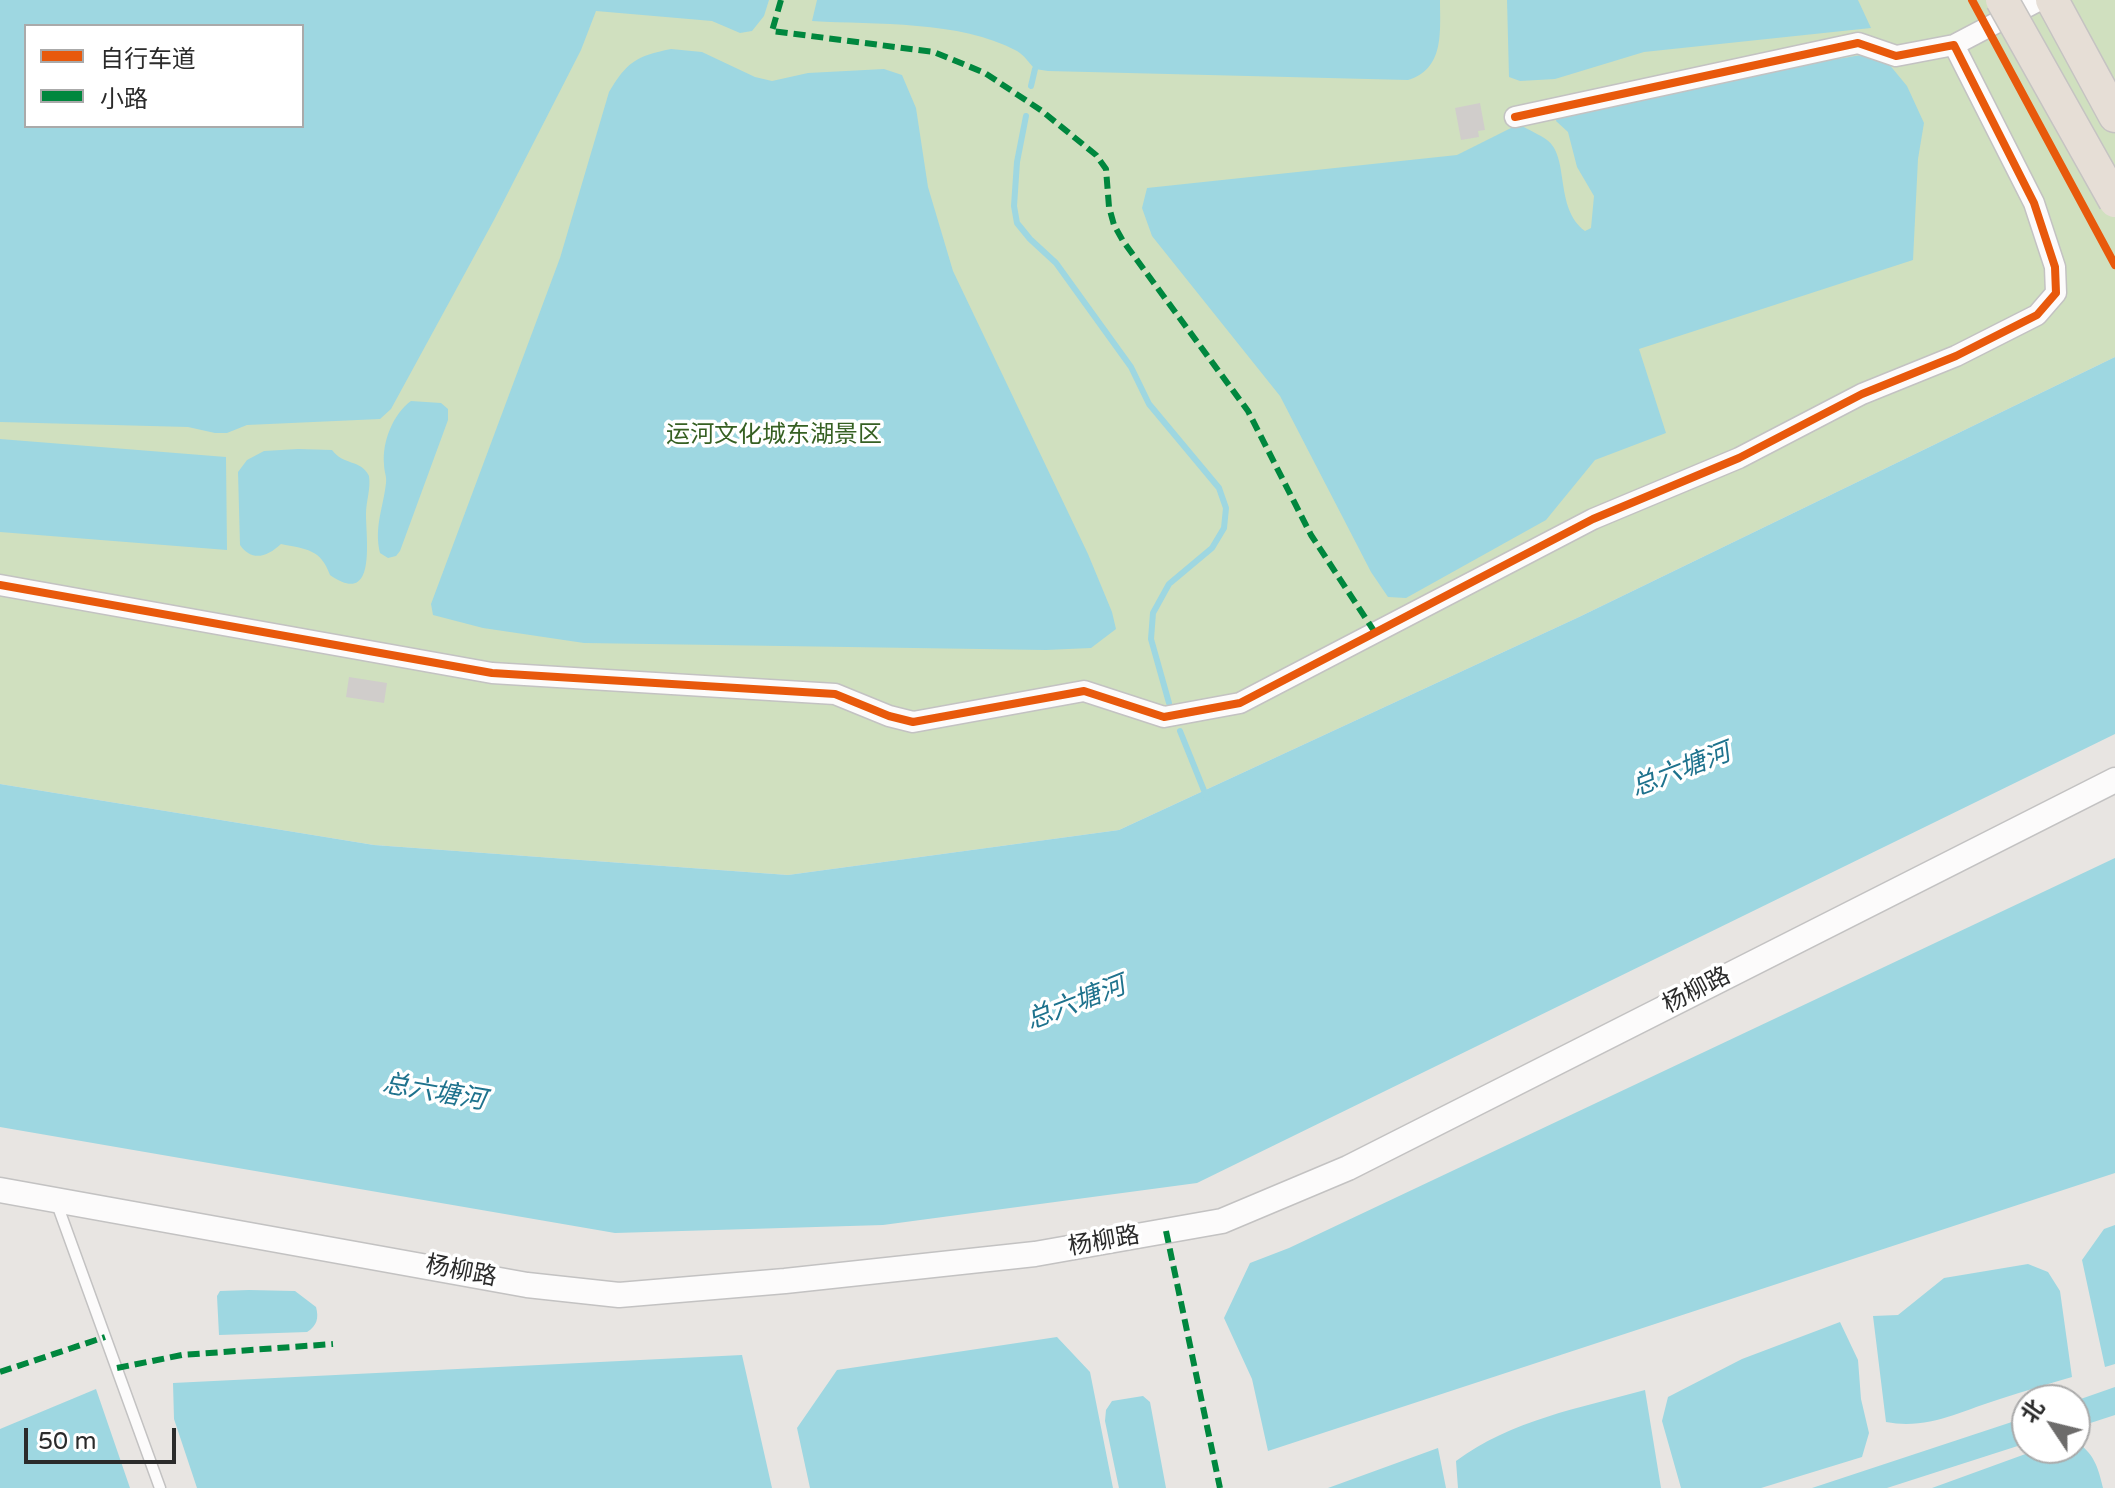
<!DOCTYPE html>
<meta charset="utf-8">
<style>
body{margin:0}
#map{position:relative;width:2115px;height:1488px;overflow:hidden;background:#e8e5e2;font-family:"Varela Round","Noto Sans SC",sans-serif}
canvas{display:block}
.legend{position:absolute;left:24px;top:24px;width:280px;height:104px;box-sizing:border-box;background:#fff;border:2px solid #aaa;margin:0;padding:10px 14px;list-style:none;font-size:24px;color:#2b2b2b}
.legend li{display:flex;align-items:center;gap:16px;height:40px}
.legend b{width:40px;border:2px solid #aaa}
.north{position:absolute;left:2011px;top:1384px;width:80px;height:80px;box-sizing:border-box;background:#fff;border:2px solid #aaa;border-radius:50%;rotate:305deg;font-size:22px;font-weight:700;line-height:32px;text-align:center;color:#2b2b2b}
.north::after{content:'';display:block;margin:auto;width:28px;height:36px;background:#6d6c6b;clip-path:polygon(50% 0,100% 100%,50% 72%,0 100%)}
.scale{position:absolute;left:24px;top:1428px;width:152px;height:36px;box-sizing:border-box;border:4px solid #2b2b2b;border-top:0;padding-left:10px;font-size:24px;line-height:28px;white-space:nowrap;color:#2b2b2b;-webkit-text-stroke:6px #fff;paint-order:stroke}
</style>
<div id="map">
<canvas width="2115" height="1488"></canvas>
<ul class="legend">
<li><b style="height:10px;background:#e8590c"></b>自行车道</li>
<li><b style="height:10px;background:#00873e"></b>小路</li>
</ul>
<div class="north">北</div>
<div class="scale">50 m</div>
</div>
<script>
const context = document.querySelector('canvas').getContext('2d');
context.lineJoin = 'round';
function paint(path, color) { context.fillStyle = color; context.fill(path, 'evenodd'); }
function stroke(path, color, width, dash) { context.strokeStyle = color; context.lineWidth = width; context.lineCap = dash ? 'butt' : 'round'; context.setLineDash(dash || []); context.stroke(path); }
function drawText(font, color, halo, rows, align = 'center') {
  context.font = font + ' "Varela Round","Noto Sans SC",sans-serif'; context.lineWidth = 7; context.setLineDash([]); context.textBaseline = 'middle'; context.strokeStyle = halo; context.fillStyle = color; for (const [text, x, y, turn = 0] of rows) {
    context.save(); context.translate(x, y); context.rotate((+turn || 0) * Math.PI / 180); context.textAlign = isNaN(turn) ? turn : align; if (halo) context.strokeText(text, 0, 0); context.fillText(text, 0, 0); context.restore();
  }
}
const green = new Path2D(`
 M0,0H2115V357L1579,617L1119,830L788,875L374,845L0,784ZM26,26H302V126H26Z`);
const water = new Path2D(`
 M0,0H769L764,16L752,31L740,33L712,21L596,11L581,50L494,220L391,409L380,419L247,425L227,433H215L188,427L0,422ZM26,26H302V126H26Z
 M817,0H1440C1440,31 1445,69 1408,80L1048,71L1035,69C1029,63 1024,55 1017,51C959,20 877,25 812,21Z
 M1507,0H1858L1871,28L1644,52L1555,79L1520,81L1509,77Z
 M671,49L702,52L755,77L772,81L808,73L884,69L902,75L916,108L928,187L953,271L1088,554L1112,612L1116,629L1091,648L1046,650L584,643L483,628L433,615L431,604L560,258L609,92C627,62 636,56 671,49Z
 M1879,52L1907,86L1924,123L1918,159L1913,260L1639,349L1666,433L1595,460L1546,520L1406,598L1388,597L1371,572L1280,396L1152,236L1142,208L1147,188L1457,155L1519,124C1528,130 1539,134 1547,140C1570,157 1554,208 1585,231L1591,228L1594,196L1577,167L1568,132L1556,121L1560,106Z
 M2115,357V734L1197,1183L883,1225L615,1233L0,1127V784L374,845L788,875L1119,830L1579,617Z
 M411,401L441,403L448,409V420L400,551L396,556L388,558L380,553C374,527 383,509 386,483C387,476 384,472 384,464C382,442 393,414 411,401Z
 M0,439L226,457L227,550L0,532Z
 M298,449L332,450C344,466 361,459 369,476C371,489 366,501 366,514C366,540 377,608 330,575C321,549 306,549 281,544C267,557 252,562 240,545L238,472L247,460L264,451Z
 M2115,858V1173L1268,1451L1252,1379L1224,1318L1250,1263L1289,1248Z
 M2115,1225V1364L2105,1367L2082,1260L2104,1229Z
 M2028,1264L2048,1272L2060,1291L2072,1377C2048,1384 2024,1391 2000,1399C1961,1411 1928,1430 1886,1422L1873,1316L1898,1315L1944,1278Z
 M249,1290L295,1291L316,1307C319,1318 317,1326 307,1332L219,1335L217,1296L220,1291Z
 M1840,1322L1858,1360L1861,1399L1869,1433L1862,1457L1761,1488H1681L1662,1421L1668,1397L1742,1359Z
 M1057,1337L1090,1372L1113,1488H810L797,1428L837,1370Z
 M742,1355L772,1488H197L174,1419L173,1383Z
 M2115,1387V1415L2075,1428V1401Z
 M96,1389L130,1488H0V1429Z
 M1645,1390L1661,1488H1458L1456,1461C1511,1420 1580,1408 1645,1390Z
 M1143,1396L1150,1402L1166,1488H1119L1105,1421L1106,1410L1112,1401Z
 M2027,1417V1443L1887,1488H1812Z
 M2075,1441C2094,1453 2098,1467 2103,1488H1932L2042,1448H2075Z
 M1438,1448L1446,1488H1328Z`);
const stream = new Path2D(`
 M1031,86L1035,69
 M1026,116L1017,162L1014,206L1017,223L1030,239L1056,263L1131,367L1149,404L1219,488L1226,508L1224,528L1212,548L1169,584L1153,613L1151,639L1169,703
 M1180,731L1207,798`);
const building = new Path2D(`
 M1480,103L1485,130L1478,131L1479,137L1461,140L1455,108Z
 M349,677L387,683L384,703L346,697Z`);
const service = new Path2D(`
 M57,1204L160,1488`);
const minor = new Path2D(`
 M1954,45L2040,0
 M0,585L492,673L835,694L889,716L913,722L1084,691L1164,717L1240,703L1593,519L1739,458L1862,394L1956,356L2037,315L2056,293L2055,267L2034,203L1954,45L1896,56L1858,43L1515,117`);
const tertiary = new Path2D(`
 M0,1190L527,1285L619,1295L785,1281L1035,1254L1222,1221L1348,1168L2115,780`);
const trunk = new Path2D(`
 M2052,0L2115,116`);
const trunkBridge = new Path2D(`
 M2002,0L2115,201`);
const quiet = new Path2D(`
 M781,0L772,31L934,52L985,73L1042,111L1096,155L1106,169L1109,207L1114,225L1123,241L1248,411L1311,535L1376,634
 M1166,1231L1220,1488
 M117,1368L182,1355L333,1344
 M0,1372L105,1337`);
const cycleway = new Path2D(`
 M1972,0L2115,265
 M0,585L492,673L835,694L889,716L913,722L1084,691L1164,717L1240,703L1593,519L1739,458L1862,394L1956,356L2037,315L2056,293L2055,267L2034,203L1954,45L1896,56L1858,43L1515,117`);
const parkNames = [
 ["运河文化城东湖景区",774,436]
];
const streetNames = [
 ["杨柳路",1697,991,-27],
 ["杨柳路",1104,1242,-10],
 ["杨柳路",461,1272,11]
];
const waterNames = [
 ["总六塘河",1681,771,-21],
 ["总六塘河",1076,1004,-21],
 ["总六塘河",434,1093,10]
];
paint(green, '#d0e0bf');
paint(water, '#9ed7e1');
stroke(stream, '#9ed7e1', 6);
paint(building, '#d0cdcb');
stroke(service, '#c3c2c2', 13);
stroke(minor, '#c3c2c2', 23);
stroke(tertiary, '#c3c2c2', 27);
stroke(trunk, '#c5c3c2', 35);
stroke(service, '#fcfbfb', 10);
stroke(minor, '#fcfbfb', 20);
stroke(tertiary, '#fcfbfb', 24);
stroke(trunk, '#e6ded6', 32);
stroke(trunkBridge, '#c5c3c2', 35, []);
stroke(trunkBridge, '#e6ded6', 32);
stroke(quiet, '#00873e', 6, [12, 6]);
stroke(cycleway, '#e8590c', 8);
drawText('24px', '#366023', '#fff', parkNames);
drawText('24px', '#2b2b2b', '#fff', streetNames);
drawText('italic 26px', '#1e728d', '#fff', waterNames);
</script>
